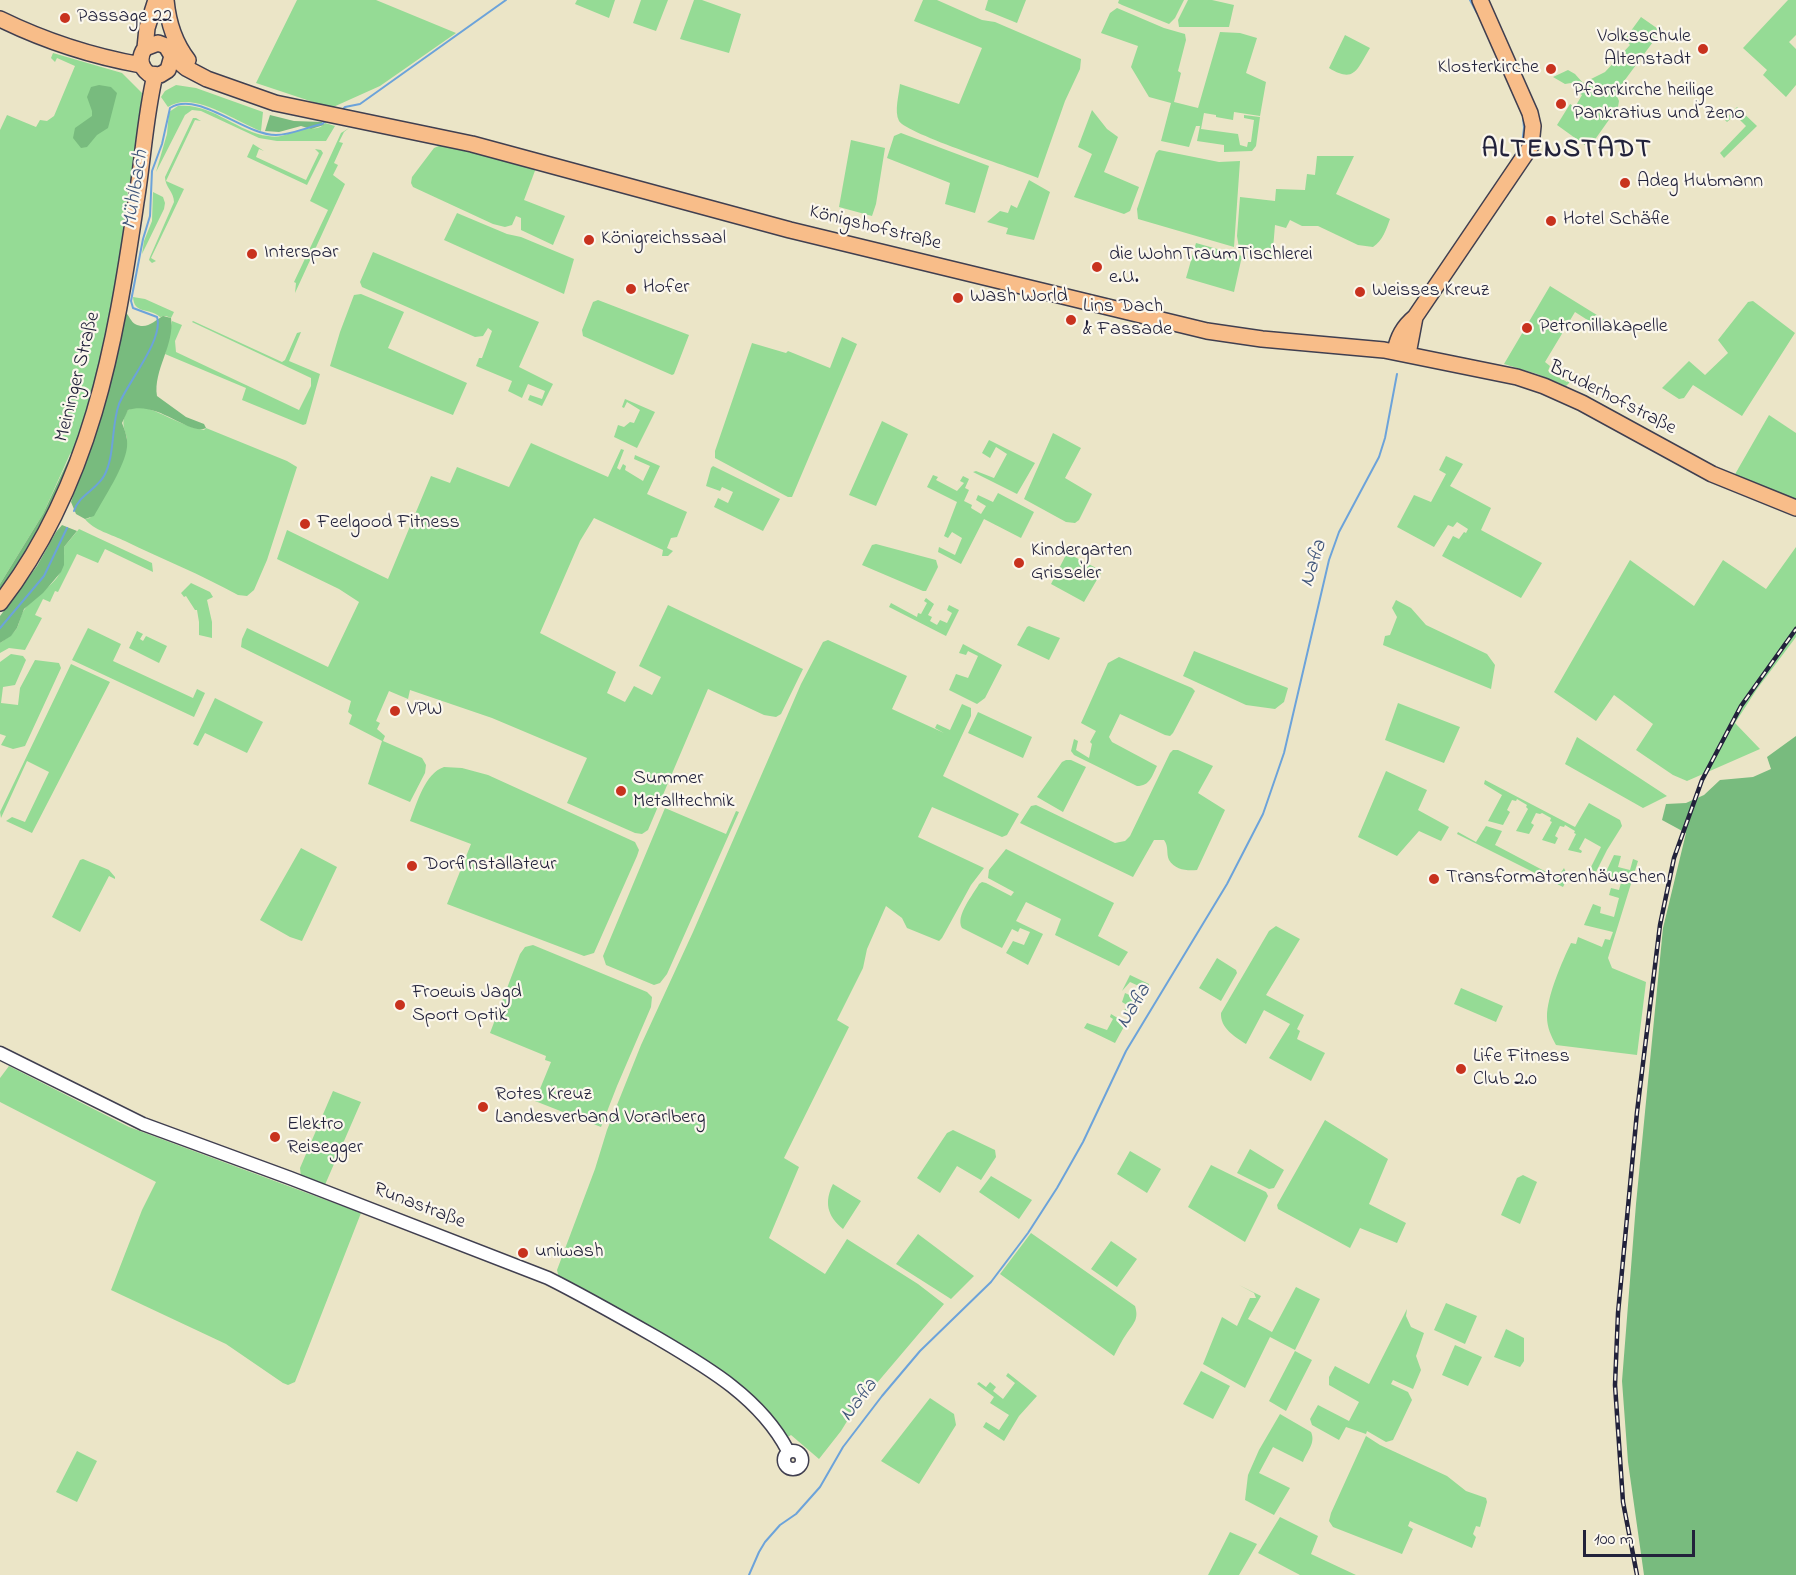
<!DOCTYPE html>
<meta charset="utf-8">
<style>
body{margin:0}
#map{position:relative;width:1796px;height:1575px;overflow:hidden;background:#ebe5c7;font-family:"Indie Flower",sans-serif}
canvas{display:block}
.scale{position:absolute;left:1583px;top:1530px;width:112px;height:27px;box-sizing:border-box;border:3px solid #22223b;border-top:0;padding-left:8px;font-size:18px;line-height:21px;white-space:nowrap;color:#22223b;-webkit-text-stroke:4px #fbf7ec;paint-order:stroke}
</style>
<div id="map">
<canvas width="1796" height="1575"></canvas>
<div class="scale">100 m</div>
</div>
<script>
const context = document.querySelector('canvas').getContext('2d');
context.lineJoin = 'round';
function paint(path, color) { context.fillStyle = color; context.fill(path, 'evenodd'); }
function stroke(path, color, width, dash) { context.strokeStyle = color; context.lineWidth = width; context.lineCap = dash ? 'butt' : 'round'; context.setLineDash(dash || []); context.stroke(path); }
function drawText(font, color, halo, rows, align = 'center') {
  context.font = font + ' "Indie Flower",sans-serif'; context.lineWidth = 4.5; context.setLineDash([]); context.textBaseline = 'middle'; context.strokeStyle = halo; context.fillStyle = color; for (const [text, x, y, turn = 0] of rows) {
    context.save(); context.translate(x, y); context.rotate((+turn || 0) * Math.PI / 180); context.textAlign = isNaN(turn) ? turn : align; if (halo) context.strokeText(text, 0, 0); context.fillText(text, 0, 0); context.restore();
  }
}
const green = new Path2D(`
 M297,0H376L456,33L380,86L331,108L256,83Z
 M577,0H615L609,18L575,4Z
 M641,0H668L656,31L633,23Z
 M694,0H702L741,14L729,53L680,39Z
 M923,0H937L982,20L995,22L1081,59L1080,69L1065,101L1038,178C1017,169 907,134 899,121C894,111 899,95 900,84L959,104L982,48L914,21Z
 M988,0H1026L1017,23L985,10Z
 M1119,0H1184L1175,18L1169,24L1122,5L1118,3Z
 M1188,0H1212L1234,5L1229,27H1179L1178,20Z
 M1788,0H1796V35L1789,42L1796,49V85L1786,97L1763,75L1767,70L1743,48Z
 M1117,8L1164,28L1185,34L1186,40L1178,71L1181,73L1174,102L1198,108L1220,32L1240,33L1257,38L1246,73L1266,82L1260,116L1234,112L1233,120L1216,117V115L1204,113L1201,129L1238,134L1240,145L1247,147L1248,142H1251L1254,120L1244,118V115L1260,117L1256,146L1252,151L1224,152V145L1197,141L1200,126H1196L1189,147L1161,141L1171,103L1149,97L1131,67L1138,46L1101,33L1110,13Z
 M1641,17L1661,31L1619,88L1616,94L1619,101L1618,107L1589,148L1557,125L1570,104L1575,107L1582,95L1576,91L1575,86L1571,83L1565,84L1553,77L1568,70L1575,74L1583,83L1605,72L1630,45L1625,39Z
 M1345,35L1370,48C1357,69 1355,84 1329,68Z
 M53,53L122,73L142,93L134,176C123,190 129,190 129,206L103,358L77,450L70,454L43,514L0,584V130L7,115L36,127L40,120L47,121L54,116L75,66L57,58L55,62L51,58Z
 M176,85L196,88L263,112L261,131C235,122 194,90 168,107L161,97L165,91Z
 M178,106C211,102 237,132 268,136C283,139 291,131 304,129C312,128 320,130 325,123L335,126L326,141H277L259,138L201,111L192,110L185,115L156,172L167,134L169,112Z
 M1737,107L1757,126L1724,158L1720,153L1746,126L1735,115L1727,122L1725,120Z
 M1092,110L1107,129L1118,137L1104,172L1139,187L1130,211L1124,214L1074,197L1092,154L1078,147Z
 M193,118H196L201,121L195,120L166,181L184,189L151,258L156,261L152,263L149,260L150,257L174,202C174,192 165,187 165,177Z
 M349,128L344,132L339,142L343,143L334,163L338,165L333,175L345,184L295,293L296,283L294,282L328,210L310,201L341,133Z
 M901,133L989,166L975,213L945,204L950,183L887,158L894,136Z
 M851,140L885,148L876,204L872,216L839,207Z
 M253,144L264,151L259,149L256,157L306,180L319,153L315,149L321,150L323,153L307,185L247,157Z
 M441,145L536,168L524,200L565,216L553,245L521,230V218L516,216L512,225L505,227L493,224L413,187L411,183L412,177L434,148Z
 M1159,150L1219,162L1240,161L1234,247L1138,219L1137,209L1156,153Z
 M1317,156H1354L1336,194L1390,219C1386,230 1383,240 1373,247L1358,245L1318,226H1302L1290,220L1286,228L1275,225L1272,261L1264,256L1239,248L1237,236L1240,197L1275,201L1276,189L1305,190L1307,174L1315,175Z
 M1029,180L1050,192L1034,240L1006,234L1008,228L987,222L1000,211L1008,213L1011,205L1017,208Z
 M153,192L163,197L165,203L164,209L142,254L144,241L152,221Z
 M457,213L507,234L521,237L574,259L564,294L444,240Z
 M1196,243L1242,256L1234,292L1186,278Z
 M373,252L539,322L519,367L553,384L542,406L528,400L530,395L542,399L545,391L528,384L522,398L508,391L512,381L476,366L479,358H482L492,331L488,328L483,336L475,337L362,287L360,282Z
 M1550,286L1605,320L1600,328L1575,312L1545,362L1550,366L1548,371L1567,382L1569,380L1571,381L1566,386L1537,374L1504,364Z
 M361,294L404,312L388,348L467,383L453,415L330,366L340,332L354,295Z
 M133,297L145,299L174,312L171,318L166,316L160,317C149,307 134,315 133,297Z
 M598,300L689,335L674,374L672,375L583,336L582,330L593,302Z
 M1753,301L1795,333L1742,416L1693,385L1684,398L1679,399L1662,388L1689,361L1705,375L1728,353L1718,340L1748,302Z
 M172,321L182,325L175,341L176,352L299,410L311,386V378L192,322L193,321L282,362L285,360L297,333L301,332L289,361L320,374L306,424L303,425L242,400L246,388L165,354Z
 M842,337L857,344L792,497H788L715,458V451L752,343L786,353L788,351L830,368Z
 M625,399L655,412L637,448L614,437L618,425L624,427L630,422L634,423L640,410L627,402L624,408L622,407Z
 M138,406C162,411 180,426 204,430L206,428L287,461L297,467L267,560L254,590L247,596L238,595C202,575 162,559 125,541C113,535 93,530 85,519L90,518L127,438C123,426 121,420 128,410Z
 M1769,415L1796,433V499L1734,476Z
 M882,421L908,434L876,506L849,495Z
 M1053,433L1081,448L1065,478L1092,494L1079,520L1075,523L1066,522L1024,499Z
 M989,440L1035,463L1017,494L973,472L976,471L994,478L1007,454L996,447L990,458L982,453Z
 M531,443L608,477L621,449L624,450L617,468L620,470L623,464L626,466L625,470L643,481L650,466L634,459L635,455L660,466L647,494L687,512L677,537L671,538L667,548L673,551L668,556H662L663,550L594,518L580,541L540,633L616,672L607,693L625,702L634,686L652,695L661,677L639,666L668,605L803,669L781,714L776,717L764,715L708,689L648,830L642,834L635,833L567,803L587,758L492,718L410,690L408,699L389,691L376,721L380,723L377,729L385,736L383,741L422,758L426,765L425,773L410,802L368,784L382,741L349,724L352,715L348,712L351,701L241,647L242,639L247,628L328,667L359,602L339,589L277,559L287,530L388,579L431,476L450,483L457,467L509,487Z
 M1446,456L1463,464L1450,486L1491,508L1481,530L1542,563L1521,598L1442,556L1453,536L1459,539L1464,532L1466,533L1468,529L1457,522L1453,527L1448,525L1434,547L1397,527L1414,495L1431,502L1446,474L1439,470Z
 M713,466L780,499L763,531L714,507L718,498L728,503L733,492L722,487L720,491L706,486L711,468Z
 M933,475L938,477L936,480L957,491L964,483L960,481L963,476L969,479L965,488L969,490L964,501L972,505L971,508L981,514L986,506L976,500L978,495L993,502L998,493L1034,512L1021,538L984,519L961,564L938,552L939,547L955,555L962,538L952,532L948,538L944,536L957,502L927,487Z
 M79,529L152,563L153,572L105,549L98,563L77,554L58,592L55,591L50,602L43,599L35,615L42,618L25,650L9,648L0,653V643C5,640 14,633 17,628C20,622 20,616 24,610C42,584 66,587 64,547Z
 M876,544L936,560L938,567L926,591H923L862,565L872,545Z
 M1796,547V637L1757,689L1735,723L1760,749L1687,781L1673,775L1636,750L1653,724L1614,695L1596,721L1554,692L1630,560L1694,606L1723,560L1766,589Z
 M1067,553L1102,571L1084,602L1051,584Z
 M191,583L210,592L213,597L207,600L212,622V638L199,635V622L197,610H195L186,596L184,597L181,593Z
 M926,598L934,604L928,615L932,617L930,621L937,625L940,620L947,623L952,613L947,610L949,605L959,610L946,636L889,607L891,603L917,617L918,613L921,614L927,603L924,601Z
 M1396,600L1411,608L1426,625L1487,654L1495,665L1491,689L1383,645L1385,636L1390,635L1397,617L1392,608Z
 M1029,626L1060,638L1049,660L1017,645L1027,627Z
 M88,628L121,644L113,661L193,698L197,689L205,693L194,717L72,660Z
 M137,631L143,634L140,639L143,641L146,636L167,646L159,663L129,648Z
 M828,640L907,676L892,709L944,733L935,728L937,724L950,730L962,704L971,708V716L943,776L1019,814L1007,835L1002,837L932,807L918,837L984,868L971,885L942,938L939,941L907,928L902,918L886,906L867,949L863,968L837,1020L849,1027L784,1158L799,1167L769,1238L825,1274L847,1239L918,1284L944,1304L854,1410L841,1431L819,1459L791,1435L786,1438L770,1417L559,1278L557,1270L595,1169L607,1130L641,1045L693,932L801,684L823,642Z
 M963,644L1002,665L985,698L977,704L949,690L956,674L968,678L978,656L968,651L966,655L959,653Z
 M1194,651L1288,688L1284,702L1275,709L1246,705L1183,676Z
 M11,654L23,656L26,660L15,685L3,687L1,703L18,705L20,688L35,660L59,663L61,668L25,746L13,749L1,745L6,736L0,734V662Z
 M1119,657L1192,688L1195,691L1173,733L1170,736L1165,735L1120,714L1109,737L1112,742L1157,766C1152,776 1150,786 1137,786L1074,755L1071,751L1074,739L1078,741L1076,750L1089,758L1092,744L1090,742L1096,731L1081,723L1108,663Z
 M71,664L110,682L32,833L6,821L12,817L25,822L49,772L27,761L1,818L0,812Z
 M215,698L263,722L247,753L205,733L198,746L193,744Z
 M1398,703L1460,727L1444,763L1385,740Z
 M978,712L1032,737L1023,758L968,733Z
 M1577,737L1667,796L1643,808L1565,764Z
 M1173,750H1178L1213,766L1198,793L1225,810L1197,870C1187,871 1175,870 1169,860C1166,853 1169,847 1164,840H1154L1133,877L1020,823L1031,806L1036,805L1115,843L1125,841L1130,836L1170,753Z
 M1066,760H1071L1086,767L1063,812L1037,797L1062,762Z
 M444,767L462,768L488,775L635,842L639,850L637,856L594,953L584,956L447,904L471,844L410,821C417,803 425,773 444,767Z
 M1386,771L1427,790L1418,810L1449,827L1441,841L1419,831L1397,856L1358,837Z
 M1485,780L1575,827L1589,803L1620,820L1622,826L1607,850L1592,880L1586,877L1601,847L1585,838L1579,849L1582,851L1581,853L1568,850L1576,834L1574,833L1575,831L1565,825L1564,827L1560,826L1555,836L1558,838L1555,844L1542,840L1552,822L1550,821L1551,818L1542,813L1540,814L1536,813L1531,823L1534,825L1529,834L1516,831L1528,809L1526,807L1527,805L1517,799L1516,801L1512,800L1507,810L1510,812L1503,825L1488,821L1502,795L1484,784Z
 M665,808L726,834L736,811L739,812L667,974L660,983L654,985L606,965L603,956Z
 M1486,826L1502,831L1495,845L1497,846L1554,876L1556,873L1560,874L1564,868L1568,877L1563,887L1457,834L1458,832L1476,842Z
 M301,848L337,867L302,941L290,937L260,920Z
 M1006,849L1114,903L1098,936L1128,952L1119,966L1055,935L1061,919L1026,902L1016,921L1043,934L1028,965L1006,953L1013,941L1024,945L1030,932L1020,928L1018,932L1012,929L1002,948L962,928C955,916 973,895 979,884L982,882L986,883L1011,896L1014,892L988,878L989,870Z
 M1614,855L1621,856L1618,867L1630,870L1633,859L1638,861L1608,958L1612,968L1646,982L1637,1055L1556,1045C1551,1036 1547,1027 1547,1017C1547,996 1562,962 1571,943L1576,944L1578,937L1602,947L1605,939L1610,940L1613,932L1584,925L1593,904L1601,907L1600,913L1614,917L1619,898L1609,895L1611,888L1619,890L1622,879L1613,876L1612,878L1604,876Z
 M83,859L109,870L115,877V879L109,876L80,932L52,917L80,860Z
 M1276,926L1300,939L1266,995L1304,1015L1297,1029L1300,1031L1297,1039L1325,1053L1311,1081L1269,1058L1290,1024L1264,1010L1246,1044C1235,1037 1220,1028 1221,1013L1269,931Z
 M533,945L647,992L652,997L651,1007L617,1086L601,1127L535,1101L551,1062L545,1060L546,1056L490,1033L520,954L525,947Z
 M1217,958L1236,970L1237,973L1221,1001L1199,988Z
 M1130,975L1149,984V986L1133,1012L1127,1015L1123,1013L1127,1005L1122,1002L1125,993L1136,998L1141,987L1130,982L1122,991Z
 M1461,988L1503,1006L1496,1022L1454,1004Z
 M1111,1014L1126,1023L1115,1043L1084,1028L1087,1023L1107,1030L1113,1019L1110,1017Z
 M9,1066L129,1127L361,1213L295,1382L288,1385L283,1383L226,1344L111,1290L142,1210L156,1182L0,1102V1078Z
 M333,1091L361,1102L324,1187L301,1177L300,1168Z
 M1325,1120L1388,1159L1369,1204L1406,1223L1397,1243L1360,1228L1350,1248L1278,1209L1277,1205Z
 M953,1130L995,1150L996,1157L981,1180L957,1166L940,1193L917,1178L947,1133Z
 M1250,1149L1284,1170L1274,1188L1269,1189L1237,1173Z
 M1130,1151L1161,1169L1147,1193L1117,1174Z
 M1211,1165L1266,1192L1268,1196L1245,1242L1188,1207Z
 M1523,1175L1537,1182L1520,1224L1501,1215L1517,1178Z
 M991,1176L1032,1200L1019,1219L979,1192Z
 M833,1184L861,1201L843,1229C827,1216 824,1202 833,1184Z
 M1031,1233L1135,1306C1139,1319 1134,1323 1127,1333C1122,1340 1118,1348 1114,1356L1000,1274Z
 M918,1234L974,1276L951,1299L896,1264Z
 M1111,1241L1137,1259L1117,1287L1091,1269Z
 M1239,1285L1261,1296L1248,1319L1272,1332L1296,1287L1320,1299L1295,1350L1270,1337L1245,1388L1203,1364L1222,1317L1237,1326L1250,1298H1256L1254,1293Z
 M1446,1303L1477,1316L1465,1344L1434,1330Z
 M1407,1309L1406,1316L1411,1327L1424,1333L1416,1356L1421,1370L1413,1389L1393,1380L1391,1384L1408,1392L1412,1400L1393,1440L1386,1442L1367,1431L1366,1434L1346,1427L1339,1440L1312,1425L1310,1419L1318,1405L1349,1421L1359,1402L1329,1385V1377L1335,1366L1369,1384Z
 M1506,1329L1524,1338V1361L1520,1367L1494,1357Z
 M1455,1345L1482,1357L1468,1386L1442,1375Z
 M1295,1351L1312,1360L1286,1411L1269,1401Z
 M1201,1371L1230,1386L1213,1419L1183,1404Z
 M1008,1373L1037,1396L1019,1416L1004,1441L983,1427L986,1422L999,1430L1009,1415L990,1403L994,1397L977,1384L979,1382L986,1387L990,1382L996,1387L993,1391L1003,1399L1015,1383L1006,1376Z
 M930,1398L954,1414L956,1425L919,1484L881,1461Z
 M1280,1414L1311,1432C1316,1443 1307,1451 1303,1462L1273,1447L1259,1473L1290,1488L1274,1515L1245,1500L1248,1475L1259,1450Z
 M1366,1436L1380,1445L1447,1476L1466,1491L1486,1498L1487,1502L1480,1527L1476,1526L1473,1534L1476,1537L1472,1548L1410,1521L1408,1526L1413,1529L1402,1554L1333,1527L1329,1521L1331,1513Z
 M77,1451L97,1461L77,1502L56,1492Z
 M1280,1517L1318,1536L1311,1554L1356,1575H1300L1258,1553Z
 M1230,1532L1257,1544L1239,1575H1208Z`);
const forest = new Path2D(`
 M99,85L111,87L117,93L108,128L97,135L87,147L81,148L73,138L75,128L92,116V111L87,97L91,87Z
 M270,115L294,121L322,122L324,125L311,129L301,126L279,132L265,131Z
 M125,312C129,315 131,322 135,324C147,330 154,321 163,316L171,318C175,345 153,370 157,396L186,417L204,424L206,428C189,436 158,400 128,410L122,423C125,431 128,438 127,447C125,466 104,498 94,516L85,519L76,514L71,502L95,432Z
 M73,450H77L36,538L0,594V584L43,514Z
 M62,525L77,531L64,547V565L61,572L43,593L24,609L17,628L11,636L0,643V616L37,566L56,532Z
 M1796,736V1575H1644L1628,1462L1622,1381L1636,1204L1663,928L1686,833L1662,820L1666,804L1686,803L1704,795L1720,780L1753,777L1771,769L1767,757Z`);
const stream = new Path2D(`
 M1470,0L1477,13
 M341,111L345,107L360,104L506,0
 M1522,144L1524,128L1523,117
 M1511,162L1519,149
 M74,511C79,495 96,490 104,476C115,457 111,426 119,404C128,382 164,339 157,317L133,308L131,301L143,239L150,216L152,171L162,144L170,108C198,90 244,135 276,135C291,135 307,127 322,124L326,121
 M0,628L44,576L67,528
 M749,1575L759,1552L765,1542L780,1525L796,1514L820,1487L843,1447L882,1396L920,1351L991,1282L1028,1233L1057,1188L1083,1142L1126,1051L1227,884L1263,814L1284,753L1329,560L1339,532L1379,457L1385,438L1397,374`);
const minor = new Path2D(`
 M0,1053L143,1124L290,1178L548,1278C584,1296 619,1316 654,1336C705,1366 760,1397 788,1451
 M784 1460a9 9 0 1 1 18 0a9 9 0 1 1-18 0Z`);
const major = new Path2D(`
 M166,0C168,22 174,42 188,60
 M0,19C45,41 91,56 141,65
 M145,48L147,28L155,3
 M172,56L168,70L160,75L149,74C140,67 138,58 145,48L158,43L166,46L172,56L186,68L207,79L275,103L472,144L790,230L1207,331L1262,339L1384,350L1517,377L1544,386L1582,403L1712,474L1796,508
 M1395,351C1398,337 1403,327 1415,317L1531,146L1533,126L1530,113L1480,0
 M1408,354L1415,317
 M0,603C91,485 115,346 136,202C143,160 145,117 155,75`);
const rail = new Path2D(`
 M1637,1575L1623,1502L1615,1385L1618,1313L1637,1112L1660,925L1674,858L1702,780L1741,706L1796,629`);
const markers = [
 [65,18,6,"#c8321e"],
 [1703,49,6,"#c8321e"],
 [1551,69,6,"#c8321e"],
 [1561,104,6,"#c8321e"],
 [1625,183,6,"#c8321e"],
 [1551,221,6,"#c8321e"],
 [589,240,6,"#c8321e"],
 [252,254,6,"#c8321e"],
 [1097,267,6,"#c8321e"],
 [631,289,6,"#c8321e"],
 [1360,292,6,"#c8321e"],
 [958,298,6,"#c8321e"],
 [1071,320,6,"#c8321e"],
 [1527,328,6,"#c8321e"],
 [305,524,6,"#c8321e"],
 [1019,563,6,"#c8321e"],
 [395,711,6,"#c8321e"],
 [621,791,6,"#c8321e"],
 [412,866,6,"#c8321e"],
 [1434,879,6,"#c8321e"],
 [400,1005,6,"#c8321e"],
 [1461,1069,6,"#c8321e"],
 [483,1107,6,"#c8321e"],
 [275,1137,6,"#c8321e"],
 [523,1253,6,"#c8321e"]
];
const poiNames = [
 ["Passage 22",77,18],
 ["Volksschule",1691,38,"right"],
 ["Altenstadt",1691,61,"right"],
 ["Klosterkirche",1539,69,"right"],
 ["Pfarrkirche heilige",1573,92],
 ["Pankratius und Zeno",1573,115],
 ["Adeg Hubmann",1637,183],
 ["Hotel Schäfle",1563,221],
 ["Königreichssaal",601,240],
 ["Interspar",264,254],
 ["die WohnTraumTischlerei",1109,256],
 ["e.U.",1109,279],
 ["Hofer",643,289],
 ["Weisses Kreuz",1372,292],
 ["Wash World",970,298],
 ["Lins Dach",1083,308],
 ["& Fassade",1083,331],
 ["Petronillakapelle",1539,328],
 ["Feelgood Fitness",317,524],
 ["Kindergarten",1031,552],
 ["Grisseler",1031,575],
 ["VPW",407,711],
 ["Summer",633,780],
 ["Metalltechnik",633,803],
 ["Dorfinstallateur",424,866],
 ["Transformatorenhäuschen",1446,879],
 ["Froewis Jagd",412,994],
 ["Sport Optik",412,1017],
 ["Life Fitness",1473,1058],
 ["Club 2.0",1473,1081],
 ["Rotes Kreuz",495,1096],
 ["Landesverband Vorarlberg",495,1119],
 ["Elektro",287,1126],
 ["Reisegger",287,1149],
 ["uniwash",535,1253]
];
const streetNames = [
 ["Königshofstraße",875,229,14],
 ["Meininger Straße",79,377,-76],
 ["Bruderhofstraße",1612,399,27],
 ["Runastraße",419,1207,21]
];
const waterNames = [
 ["Mühlbach",137,190,-81],
 ["Nafla",1315,564,-72],
 ["Nafla",1135,1007,-59],
 ["Nafla",860,1401,-52]
];
const districtNames = [
 ["ALTENSTADT",1567,152]
];
paint(green, '#95db95');
paint(forest, '#78bb7e');
stroke(stream, '#6ca3da', 2);
stroke(minor, '#403f50', 15);
stroke(major, '#403f50', 18);
stroke(minor, '#fff', 12);
stroke(major, '#f8bd89', 15);
stroke(rail, '#22223b', 4.5);
stroke(rail, '#fbf7ec', 2, [7]);
for (const [x, y, r, color] of markers) { const dot = new Path2D(); dot.arc(x, y, r, 0, 2 * Math.PI); context.fillStyle = color; context.fill(dot); stroke(dot, '#fbf7ec', 2); }
drawText('20px', '#22223b', '#fbf7ec', poiNames, 'left');
drawText('20px', '#22223b', '#fbf7ec', streetNames);
drawText('italic 21px', '#40567b', '#fbf7ec', waterNames);
context.letterSpacing = '1.5px';
drawText('bold 26px', '#22223b', '#fbf7ec', districtNames);
context.letterSpacing = '0px';
</script>
